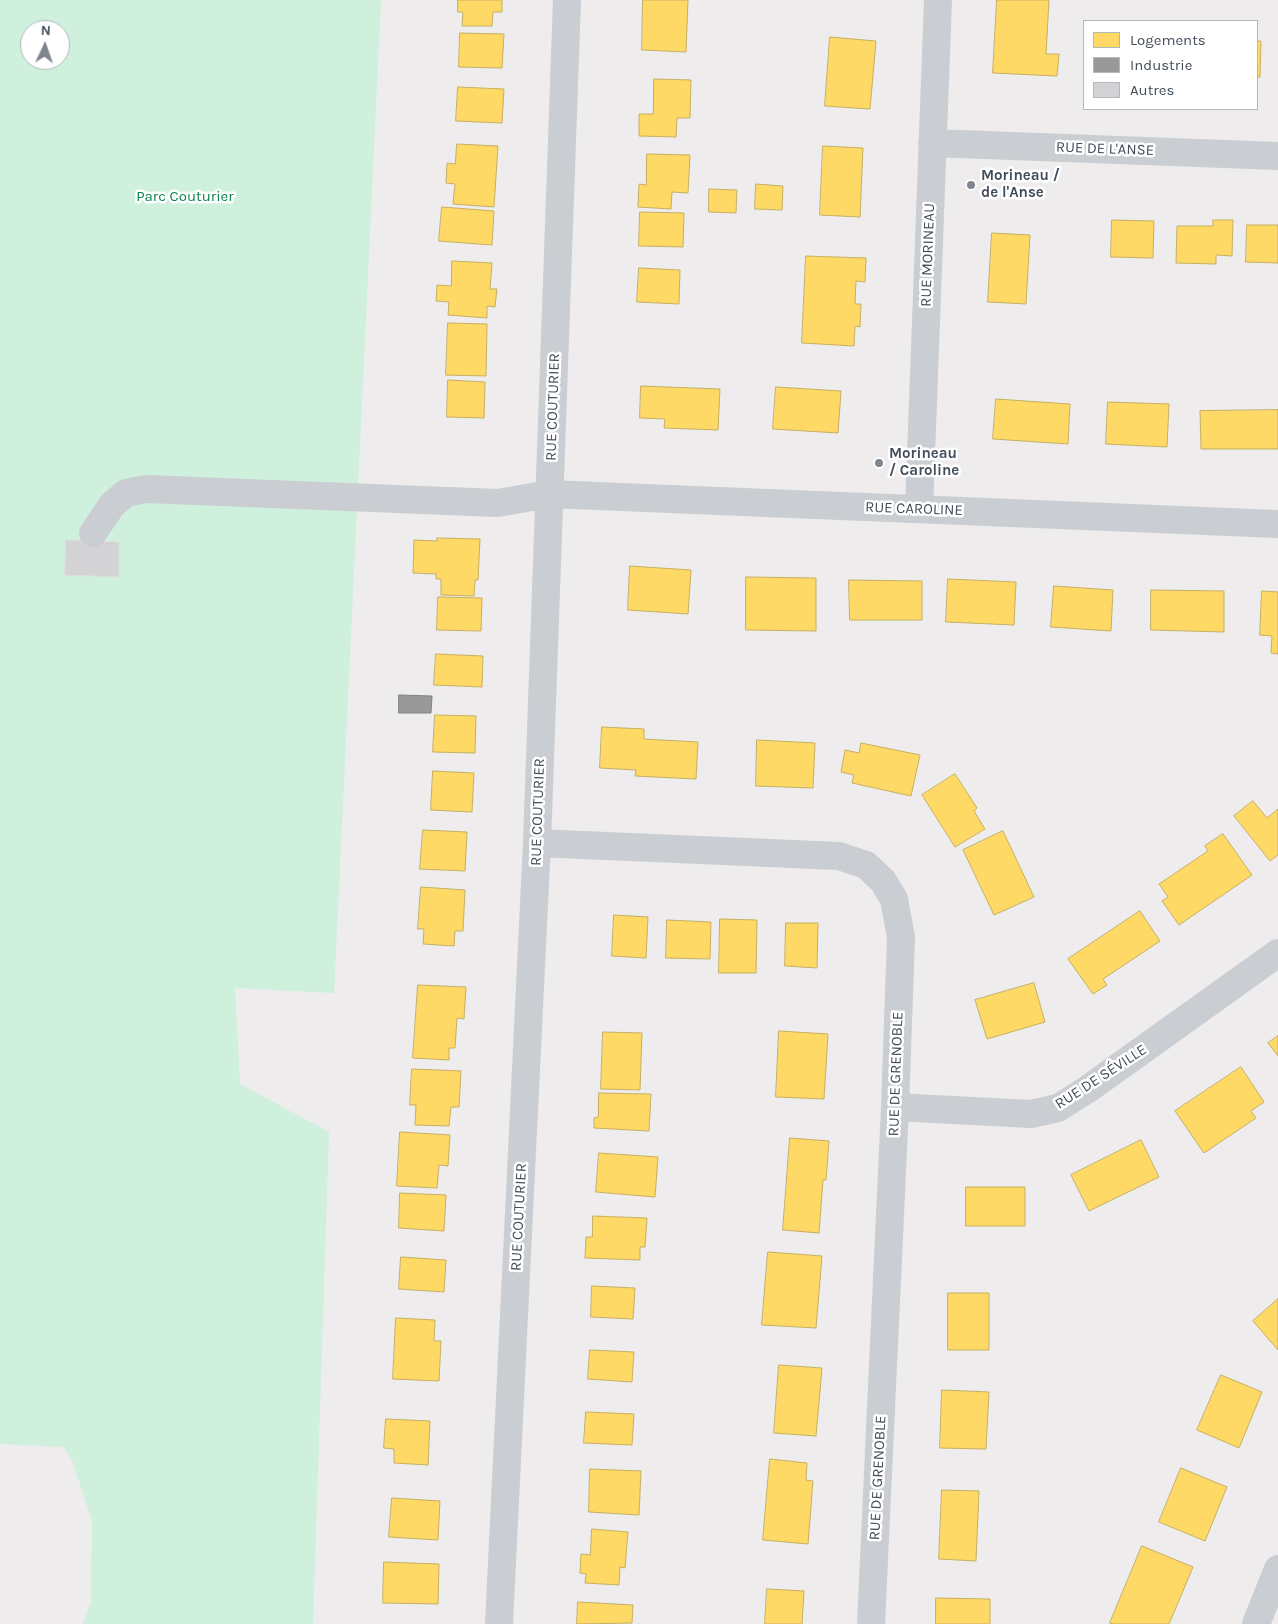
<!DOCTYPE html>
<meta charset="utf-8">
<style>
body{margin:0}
#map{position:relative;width:1278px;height:1624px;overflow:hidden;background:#eeecec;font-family:Karla,sans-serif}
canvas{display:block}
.legend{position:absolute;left:1083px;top:20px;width:175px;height:90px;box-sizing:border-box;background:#fff;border:1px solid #b3b8bd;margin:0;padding:6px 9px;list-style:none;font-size:15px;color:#424d5b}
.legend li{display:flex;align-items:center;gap:10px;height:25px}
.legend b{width:25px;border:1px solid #b3b8bd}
.north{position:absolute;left:20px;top:20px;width:50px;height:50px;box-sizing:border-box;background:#fff;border:1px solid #b3b8bd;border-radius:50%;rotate:3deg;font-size:14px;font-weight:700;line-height:20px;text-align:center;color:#424d5b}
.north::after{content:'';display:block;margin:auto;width:18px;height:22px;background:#7e858e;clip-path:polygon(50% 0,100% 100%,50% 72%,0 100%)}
</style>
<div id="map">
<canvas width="1278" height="1624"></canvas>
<ul class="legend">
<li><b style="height:14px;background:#ffd966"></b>Logements</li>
<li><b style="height:14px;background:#999"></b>Industrie</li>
<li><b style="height:14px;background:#d3d3d5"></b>Autres</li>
</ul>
<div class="north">N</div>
</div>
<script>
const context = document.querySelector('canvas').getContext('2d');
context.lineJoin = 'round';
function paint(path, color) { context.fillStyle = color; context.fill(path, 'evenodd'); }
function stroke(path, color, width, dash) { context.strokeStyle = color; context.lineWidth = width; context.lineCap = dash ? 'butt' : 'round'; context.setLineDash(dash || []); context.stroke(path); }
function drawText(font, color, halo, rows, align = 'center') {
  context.font = font + ' Karla,sans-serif'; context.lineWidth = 5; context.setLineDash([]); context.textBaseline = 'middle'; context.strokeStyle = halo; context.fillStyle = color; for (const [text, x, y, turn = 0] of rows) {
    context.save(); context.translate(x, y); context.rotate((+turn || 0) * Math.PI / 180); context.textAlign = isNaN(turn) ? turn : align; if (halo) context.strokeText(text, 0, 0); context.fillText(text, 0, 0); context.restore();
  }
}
const green = new Path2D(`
 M0,0H381L334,993L235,988L240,1084L329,1132L313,1624H83L91,1602L92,1521L72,1460L64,1447L0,1444ZM30,30H60V60H30Z`);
const homes = new Path2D(`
 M458,0H502V12H493L492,26H462L463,12H458Z
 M643,0H688L686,52L642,50Z
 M997,0H1049L1046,54H1059L1057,76L993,73Z
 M460,33L504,34L502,68L459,67Z
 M830,37L876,41L870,109L825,106Z
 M1257,41H1261L1260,77H1257Z
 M654,79L691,80L690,118H677L676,137L639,136V114H653Z
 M458,87L504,89L502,123L456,121Z
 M457,144L498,146L494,207L453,204L455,184L446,183L447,163L455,164Z
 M823,146L863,148L860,217L820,215Z
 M647,154L690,155L688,193L672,192L671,209L638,207L639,184L646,185Z
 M756,184L783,186L782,210L755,209Z
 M709,189L737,190L736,213L709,212Z
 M442,207L494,211L492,245L439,241Z
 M640,212L684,213L683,247L639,246Z
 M1112,220L1154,221L1153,258L1111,257Z
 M1213,220H1233L1232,256L1216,255V264L1176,263L1177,226H1213Z
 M1247,225H1278V263L1246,262Z
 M992,233L1030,235L1026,304L988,302Z
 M806,256L866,258L865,282L856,281L855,304H861L860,327L855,326L854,346L802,343Z
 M452,261L492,263L490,289H497L495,307L487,306V318L448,315L449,302L436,301L437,285L451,286Z
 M639,268L680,270L679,304L637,302Z
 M448,323L487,324L486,376L446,375Z
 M448,380L485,382L484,418L447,417Z
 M641,386L720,389L718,430L664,428L665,419L640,418Z
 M776,387L841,391L838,433L773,429Z
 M996,399L1070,404L1068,444L993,439Z
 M1108,402L1169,404L1167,447L1106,444Z
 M1278,410V449H1201L1200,411Z
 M437,538L480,539L478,580H475L474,596L441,595V579H436V574L413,573L414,540L437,541Z
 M630,566L691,570L688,614L628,610Z
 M746,577L816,578V631L746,630Z
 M948,579L1016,582L1014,625L946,622Z
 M849,580L922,581V620H850Z
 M1054,586L1113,590L1111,631L1051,627Z
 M1151,590L1224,591V632L1151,630Z
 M1262,591L1278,592V654L1271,653L1272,636L1260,635Z
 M438,597L482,598L481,631L437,630Z
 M436,654L483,656L482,687L434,685Z
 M435,715L476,716L475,753L433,752Z
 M602,727L644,729V739L698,742L696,779L635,776L636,770L600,768Z
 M757,740L815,743L813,788L756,786Z
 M861,743L920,755L911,796L852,783L854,775L841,772L845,750L859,753Z
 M433,771L474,773L472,812L431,810Z
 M955,774L977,808L974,811L985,829L955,847L922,795Z
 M1253,801L1267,818L1278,809V855L1270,861L1234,816Z
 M423,830L467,832L465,871L420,869Z
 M1003,831L1034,897L994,915L963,850Z
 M1223,834L1252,875L1179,925L1162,901L1168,897L1159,884L1208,851L1205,846Z
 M421,887L465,890L463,931H455L454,946L423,944L424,929H418Z
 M1140,911L1160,941L1103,979L1107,985L1093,994L1068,959Z
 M614,915L648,917L646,958L612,956Z
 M720,919L757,920L756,973H719Z
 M667,920L711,922L710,959L666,958Z
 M786,923H818L817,968L785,966Z
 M1034,983L1045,1022L987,1039L975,1000Z
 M418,985L466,987L464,1019L457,1018L455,1048H449V1060L413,1058Z
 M779,1031L828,1034L824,1099L776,1097Z
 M603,1032L642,1033L640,1090L601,1089Z
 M1278,1036V1056L1268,1043Z
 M1241,1067L1264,1102L1251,1111L1256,1118L1204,1153L1175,1111Z
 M412,1069L461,1071L459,1107H451L449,1126L415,1125L416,1105H410Z
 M599,1093L651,1094L649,1131L594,1128V1118L598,1117Z
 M400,1132L450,1135L448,1166L439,1165L437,1188L397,1186Z
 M790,1138L829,1141L826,1180H823L819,1233L783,1230Z
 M1141,1140L1159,1177L1089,1211L1071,1175Z
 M599,1153L658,1157L655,1197L596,1192Z
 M966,1187H1025V1226H966Z
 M400,1193L446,1195L444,1231L399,1228Z
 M593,1216L647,1218L645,1247H640V1260L585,1258L586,1237H592Z
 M768,1252L822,1256L816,1328L762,1325Z
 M401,1257L446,1260L444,1292L399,1289Z
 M592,1286L635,1288L633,1319L591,1317Z
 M948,1293H989V1350H948Z
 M1278,1299V1350L1253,1321Z
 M396,1318L435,1320L434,1341H441L439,1381L393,1379Z
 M590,1350L634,1352L632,1382L588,1379Z
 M779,1365L822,1368L816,1436L774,1433Z
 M1221,1375L1262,1392L1239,1448L1197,1430Z
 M942,1390L989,1392L986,1449L940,1448Z
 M586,1412L634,1414L632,1445L584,1443Z
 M386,1419L430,1421L428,1465L394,1463V1449L384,1448Z
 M770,1459L807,1463L806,1480L813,1481L808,1544L763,1540Z
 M1181,1468L1227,1487L1205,1541L1159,1522Z
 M590,1469L641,1471L639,1515L589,1512Z
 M942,1490L979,1491L976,1561L939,1559Z
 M392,1498L440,1501L438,1540L389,1537Z
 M592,1529L628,1532L625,1568L620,1567L619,1585L585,1583L586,1574L580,1573L581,1554L590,1555Z
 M1142,1546L1193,1567L1169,1624H1113L1110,1623Z
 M384,1562L439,1564L438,1604L383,1603Z
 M767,1589L804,1591L802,1624H765Z
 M936,1598L990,1599V1624H936Z
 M578,1602L633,1605L632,1623L577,1624Z`);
const industry = new Path2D(`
 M399,695L432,696L431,713H399Z`);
const building = new Path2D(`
 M66,540L119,542V577L65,575Z`);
const minor = new Path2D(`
 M932,143L1278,156
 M919,509L938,0
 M93,533L112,505L126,493L146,489L498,503L549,494L1278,524
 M537,843L839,856L866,865L883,881L894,899L901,937L895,1107L871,1624
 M895,1107L1031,1114L1058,1108L1088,1089L1278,953
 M499,1624L537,843L567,0
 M1256,1624L1278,1569`);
const markers = [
 [971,185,5,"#7e858e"],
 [879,463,5,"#7e858e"]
];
const streetNames = [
 ["RUE DE L'ANSE",1105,149,2],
 ["RUE MORINEAU",928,255,-88],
 ["RUE COUTURIER",553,407,-88],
 ["RUE CAROLINE",914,509,2],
 ["RUE COUTURIER",538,812,-88],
 ["RUE DE GRENOBLE",896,1074,-88],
 ["RUE DE SÉVILLE",1101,1077,-33],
 ["RUE COUTURIER",519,1217,-87],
 ["RUE DE GRENOBLE",878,1478,-87]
];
const poiNames = [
 ["Morineau /",981,176],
 ["de l'Anse",981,193],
 ["Morineau",889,454],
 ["/ Caroline",889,471]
];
const parkNames = [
 ["Parc Couturier",185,197]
];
paint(green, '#cef0dd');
paint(homes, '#ffd966');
stroke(homes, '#c6af63', 1);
paint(industry, '#999');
stroke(industry, '#7f8286', 1);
paint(building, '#d3d3d5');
stroke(building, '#dededf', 1);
stroke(minor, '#cacdd1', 28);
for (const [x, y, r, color] of markers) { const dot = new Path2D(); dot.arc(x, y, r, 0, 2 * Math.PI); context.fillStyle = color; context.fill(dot); stroke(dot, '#fff', 2); }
drawText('15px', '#424d5b', '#fff', streetNames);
drawText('bold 15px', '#424d5b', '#fff', poiNames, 'left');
drawText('15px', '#0c8351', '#fff', parkNames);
</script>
